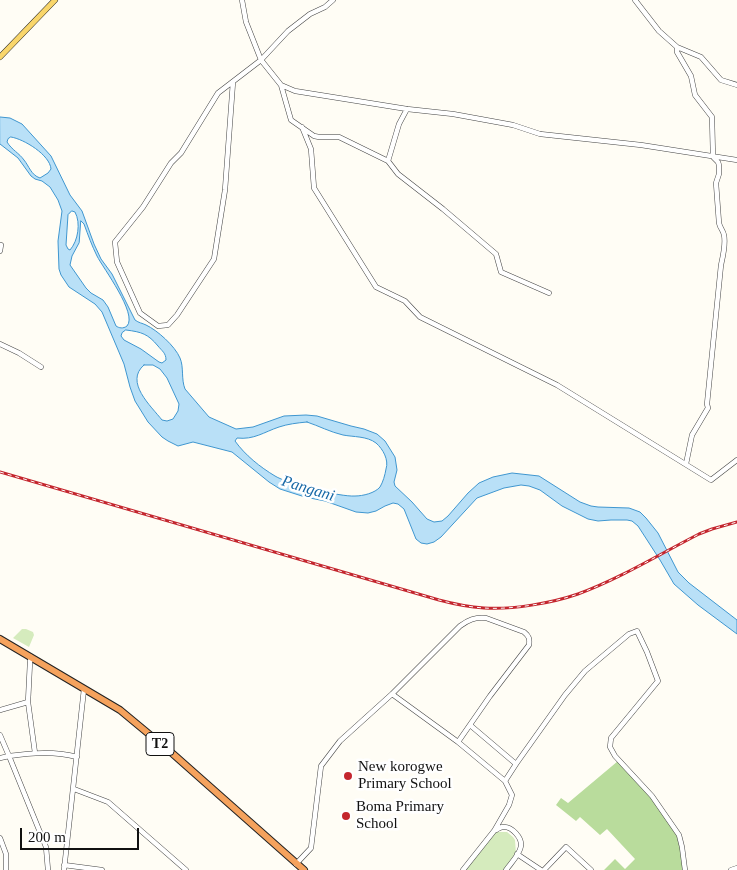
<!DOCTYPE html>
<style>
body{margin:0}
#map{position:relative;width:737px;height:870px;overflow:hidden;background:#fffdf5;font-family:Georgia,serif}
canvas{display:block}
.scale{position:absolute;left:20px;top:828px;width:119px;height:22px;box-sizing:border-box;border:2px solid #111;border-top:0;padding-left:6px;font-size:15px;line-height:18px;white-space:nowrap;color:#111;-webkit-text-stroke:4px #fff;paint-order:stroke}
</style>
<div id="map">
<canvas width="737" height="870"></canvas>
<div class="scale">200 m</div>
</div>
<script>
const context = document.querySelector('canvas').getContext('2d');
context.lineJoin = 'round';
function paint(path, color) { context.fillStyle = color; context.fill(path, 'evenodd'); }
function stroke(path, color, width, dash) { context.strokeStyle = color; context.lineWidth = width; context.lineCap = dash ? 'butt' : 'round'; context.setLineDash(dash || []); context.stroke(path); }
function drawText(font, color, halo, rows, align = 'center') {
  context.font = font + ' Georgia,serif'; context.lineWidth = 5; context.setLineDash([]); context.textBaseline = 'middle'; context.strokeStyle = halo; context.fillStyle = color; for (const [text, x, y, turn = 0] of rows) {
    context.save(); context.translate(x, y); context.rotate((+turn || 0) * Math.PI / 180); context.textAlign = isNaN(turn) ? turn : align; if (halo) context.strokeText(text, 0, 0); context.fillText(text, 0, 0); context.restore();
  }
}
const green = new Path2D(`
 M22,629H26L33,632L34,635L29,647L13,638Z
 M496,832H507L513,837L515,840L516,854L504,870H465Z`);
const forest = new Path2D(`
 M618,761L651,797L678,836L681,847L683,870H604L615,859L625,869L635,859L607,829L600,835L580,817L576,821L556,805L561,798L568,803Z`);
const water = new Path2D(`
 M0,117L10,118L22,124L51,156L70,195L82,211L94,244L101,259L112,274L135,320C139,323 142,323 146,325C157,330 175,346 180,358C184,367 181,379 185,389L209,417L236,429L253,427L284,416L306,415L317,416L351,426L364,429L377,434L385,441L395,457L397,470L394,482L395,486L412,502L427,519L434,522L442,521L448,516L468,493L479,483L493,477L512,473L539,476L580,502L591,506L598,507L629,508L640,512L646,518L658,533L678,572L689,583L737,620V634L698,605L674,584L660,560L638,526L632,521L627,520H611L598,521L588,519L562,506L540,490L529,486L521,485L504,488L477,498L441,537L434,542L427,544L421,543L416,539L404,509L398,504L393,503L385,506L376,511L368,513L356,512L325,501L305,497L280,489L269,482L232,452L193,442L178,446L168,441L162,437L148,422L135,401L130,387L124,364L102,312L95,304L69,287L61,275L59,269L58,241L62,211L58,200L50,187L42,181L35,179L31,176L18,158L0,144ZM11,137C24,139 50,155 51,169L48,173L40,178C31,175 29,166 24,160C19,153 12,150 7,142L8,139ZM72,211L75,212C81,223 78,241 70,250L68,249L66,245L68,215ZM81,221L84,224C88,235 92,246 97,256C103,268 138,314 127,326C123,329 119,328 116,326L108,307L103,300L91,293L86,288L70,265L72,256L79,243ZM126,330C142,332 148,334 158,346C162,351 166,353 166,360L162,363L159,362L141,349L124,340L121,336L122,333ZM144,365H153L160,369L167,378L179,404L178,411L173,419L167,421L162,420C151,406 124,382 144,365ZM307,422C319,426 330,432 343,435C353,437 367,436 376,443C383,449 389,460 386,469C385,475 383,482 380,487C375,493 363,496 355,496C340,497 288,484 275,476C260,467 245,455 235,441L237,438C254,440 264,432 279,427C288,424 297,423 307,422Z`);
const minor = new Path2D(`
 M242,0L246,22L261,60L281,85L295,91L407,109L453,114L513,125L540,134L641,145L737,160
 M635,0L659,31L677,47L701,57L721,80L737,85
 M677,47V52L691,76L695,95L712,117L713,157L718,162L719,165V174L716,183L719,223C720,228 723,230 724,235C726,244 723,256 721,265L707,404L708,408L692,435L686,464
 M233,82L225,190L214,259L177,315L168,325L158,326L140,313L117,262L115,242L143,207L171,163L181,153L218,93L261,60L288,31L310,14L325,7L333,0
 M281,85L291,120L314,136L319,137H339L388,161L398,174L443,209L496,254L501,272L549,293
 M302,127L311,149L314,188L376,287L405,301L420,317L557,385L711,480L737,460
 M388,161L399,124L407,109
 M0,245H1L0,251
 M0,344L19,353L41,367
 M31,657L30,662L28,702L35,753
 M392,694L458,742L505,781L512,795L509,805L494,831L463,870
 M0,710L28,702
 M470,725L516,764
 M0,735L9,756C31,753 54,751 77,757
 M0,758L9,756L46,847L48,870
 M505,781L516,764L565,695L585,671L629,634L637,631L647,652L658,681L611,738L610,747L615,756L652,796L679,835L682,847L685,870
 M74,789L108,802L186,870
 M496,830C498,829 500,827 503,827C512,826 522,838 521,846C520,854 511,863 506,870
 M0,838L6,854V870
 M517,854L541,870
 M296,864L311,848L321,766L340,741L392,694L460,626C468,620 475,617 486,618L524,632C529,636 530,639 529,645L490,696L458,742
 M64,865L102,870
 M64,870L84,689
 M544,870L566,847L591,870
 M731,870L737,868`);
const major = new Path2D(`
 M0,57L55,0`);
const highway = new Path2D(`
 M0,639L120,710L173,754L304,870`);
const rail = new Path2D(`
 M0,472L439,600C454,604 469,607 484,608C512,610 552,603 578,594C619,579 660,554 699,534L712,529L737,522`);
const markers = [
 [348,776,5,"#c4262e"],
 [346,816,5,"#c4262e"]
];
const shields = [
 [160,744,28]
];
const shieldNames = [
 ["T2",160,744]
];
const poiNames = [
 ["New korogwe",358,767],
 ["Primary School",358,784],
 ["Boma Primary",356,807],
 ["School",356,824]
];
const waterNames = [
 ["Pangani",308,489,17]
];
paint(green, '#d5ebbd');
paint(forest, '#b9dc9c');
paint(water, '#b9e0f7');
stroke(water, '#3f96cf', 1);
stroke(minor, '#444', 5.5);
stroke(major, '#222', 6);
stroke(highway, '#222', 8);
stroke(minor, '#fff', 4.5);
stroke(major, '#f9d66b', 5);
stroke(highway, '#f5a25d', 6);
stroke(rail, '#c4262e', 3);
stroke(rail, '#fff', 1, [4]);
for (const [x, y, r, color] of markers) { const dot = new Path2D(); dot.arc(x, y, r, 0, 2 * Math.PI); context.fillStyle = color; context.fill(dot); stroke(dot, '#fff', 2); }
for (const [x, y, w] of shields) { const box = new Path2D(); box.roundRect(x - w / 2, y - 11.5, w, 23, 4); context.fillStyle = '#fff'; context.fill(box); stroke(box, '#111', 1); }
drawText('bold 14px', '#111', null, shieldNames);
drawText('15px', '#111', '#fff', poiNames, 'left');
drawText('italic 16px', '#1768a6', '#fff', waterNames);
</script>
